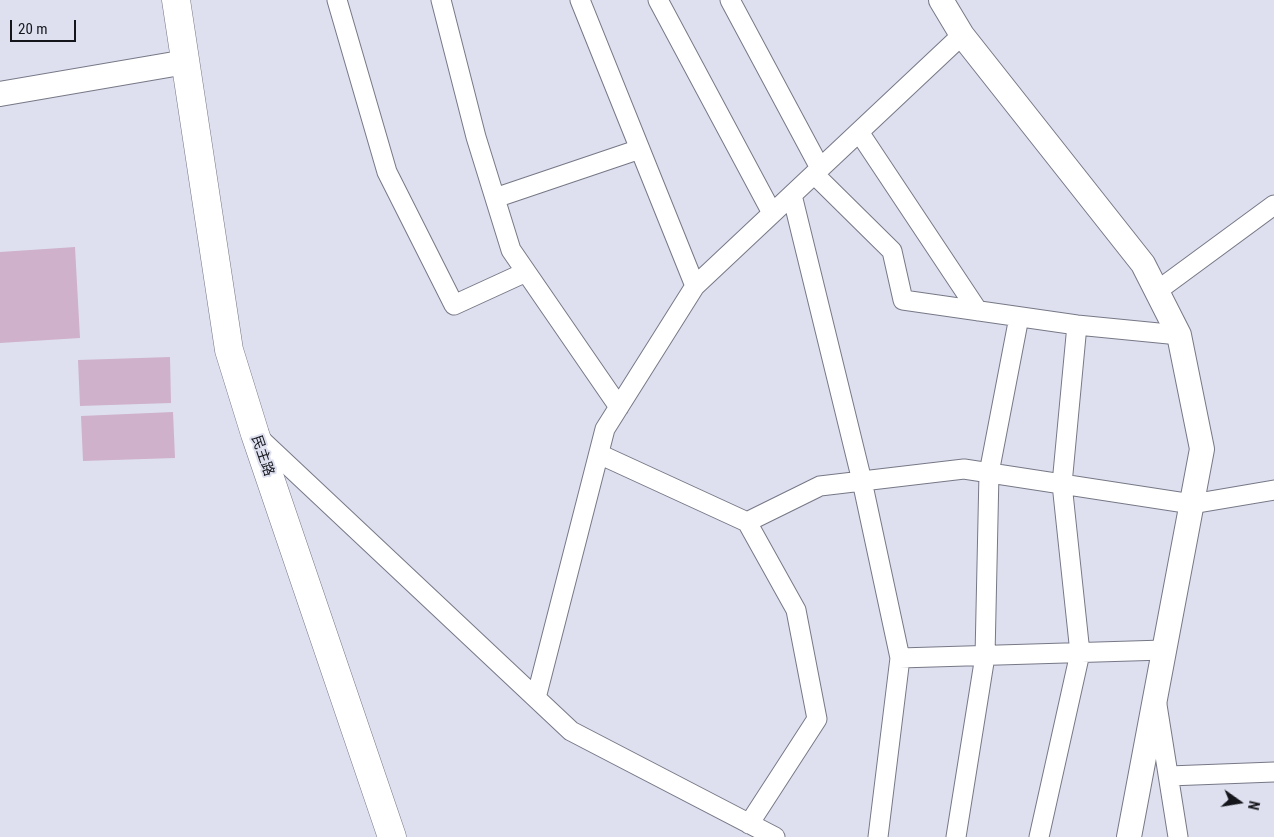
<!DOCTYPE html>
<meta charset="utf-8">
<style>
body{margin:0}
#map{position:relative;width:1274px;height:837px;overflow:hidden;background:#dee0f0;font-family:"Roboto Condensed",sans-serif}
canvas{display:block}
.north{position:absolute;left:1214px;top:777px;width:50px;height:50px;-webkit-text-stroke:4px #dee0f0;paint-order:stroke;rotate:103deg;font-size:14px;font-weight:700;line-height:20px;text-align:center;color:#15161b}
.north::after{content:'';display:block;margin:auto;width:18px;height:22px;background:#15161b;clip-path:polygon(50% 0,100% 100%,50% 72%,0 100%)}
.scale{position:absolute;left:10px;top:20px;width:66px;height:22px;box-sizing:border-box;border:2px solid #15161b;border-top:0;padding-left:6px;font-size:15px;line-height:18px;white-space:nowrap;color:#15161b;-webkit-text-stroke:4px #dee0f0;paint-order:stroke}
</style>
<div id="map">
<canvas width="1274" height="837"></canvas>
<div class="north">N</div>
<div class="scale">20 m</div>
</div>
<script>
const context = document.querySelector('canvas').getContext('2d');
context.lineJoin = 'round';
function paint(path, color) { context.fillStyle = color; context.fill(path, 'evenodd'); }
function stroke(path, color, width, dash) { context.strokeStyle = color; context.lineWidth = width; context.lineCap = dash ? 'butt' : 'round'; context.setLineDash(dash || []); context.stroke(path); }
function drawText(font, color, halo, rows, align = 'center') {
  context.font = font + ' "Roboto Condensed","Noto Sans SC",sans-serif'; context.lineWidth = 4; context.setLineDash([]); context.textBaseline = 'middle'; context.strokeStyle = halo; context.fillStyle = color; for (const [text, x, y, turn = 0] of rows) {
    context.save(); context.translate(x, y); context.rotate((+turn || 0) * Math.PI / 180); context.textAlign = isNaN(turn) ? turn : align; if (halo) context.strokeText(text, 0, 0); context.fillText(text, 0, 0); context.restore();
  }
}
const green = new Path2D(`
 M75,247L80,338L0,343V252Z
 M170,357L171,403L80,406L78,360Z
 M173,412L175,458L83,461L81,416Z`);
const minor = new Path2D(`
 M337,0L387,172L454,305L526,272
 M441,0L476,137L511,250L619,407
 M580,0L695,286
 M658,0L772,213
 M730,0L820,168
 M859,132L978,311
 M814,174L892,251L903,300L1077,325L1179,335
 M792,195L862,481L900,658L878,837
 M495,198L640,149
 M1157,291L1274,205
 M257,436L571,731L775,837
 M599,454L747,522L796,610L817,719L749,824
 M747,522L820,486L964,469L1192,504L1274,490
 M900,658L1164,650
 M536,698L605,429L695,286L962,35
 M1157,705L1178,837
 M1169,776L1274,772
 M956,837L985,656L989,473L1019,317
 M1039,837L1080,653L1062,484L1077,325`);
const tertiary = new Path2D(`
 M941,0L962,35L1143,264L1179,335L1202,449L1129,837
 M0,94L186,62`);
const trunk = new Path2D(`
 M176,0L229,350L255,434L392,837`);
const streetNames = [
 ["民主路",262,456,71]
];
paint(green, '#cfb1cb');
stroke(minor, '#767886', 21);
stroke(tertiary, '#767886', 26);
stroke(trunk, '#767886', 29);
stroke(minor, '#fff', 19);
stroke(tertiary, '#fff', 24);
stroke(trunk, '#fff', 28);
drawText('14px', '#15161b', '#dee0f0', streetNames);
</script>
